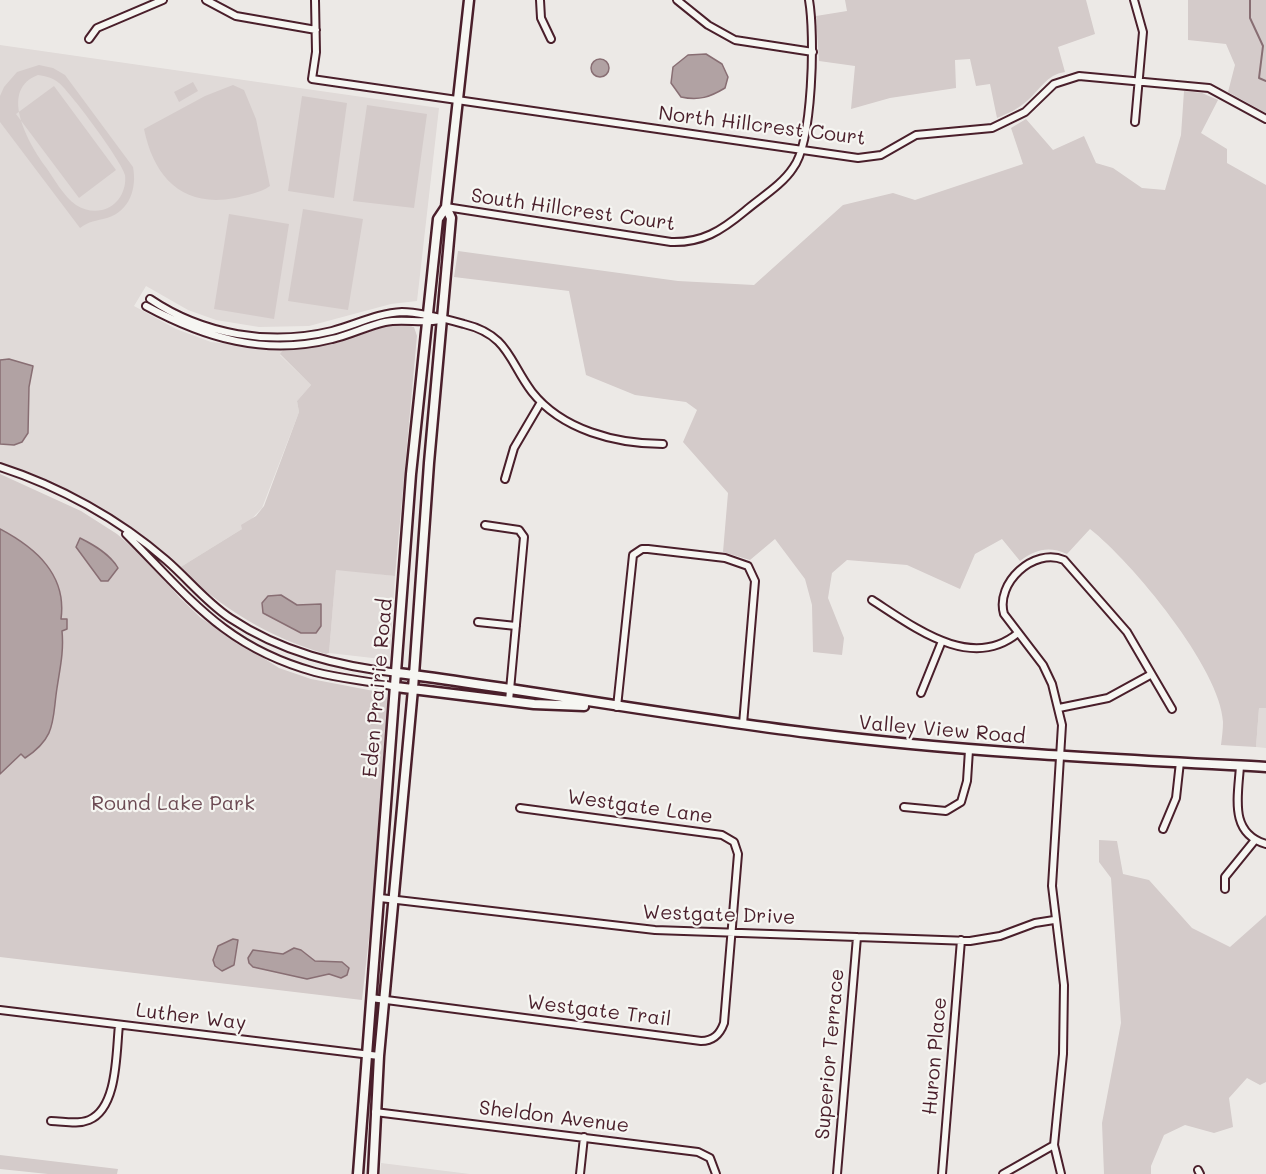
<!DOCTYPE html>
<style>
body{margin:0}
canvas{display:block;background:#ece9e6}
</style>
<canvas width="1266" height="1174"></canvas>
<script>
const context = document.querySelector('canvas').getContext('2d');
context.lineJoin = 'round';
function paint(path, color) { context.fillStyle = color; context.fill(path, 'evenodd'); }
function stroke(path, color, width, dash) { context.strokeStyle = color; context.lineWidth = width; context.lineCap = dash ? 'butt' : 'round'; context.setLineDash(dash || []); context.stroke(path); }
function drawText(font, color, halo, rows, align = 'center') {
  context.font = font + ' Mali,sans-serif'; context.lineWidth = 4.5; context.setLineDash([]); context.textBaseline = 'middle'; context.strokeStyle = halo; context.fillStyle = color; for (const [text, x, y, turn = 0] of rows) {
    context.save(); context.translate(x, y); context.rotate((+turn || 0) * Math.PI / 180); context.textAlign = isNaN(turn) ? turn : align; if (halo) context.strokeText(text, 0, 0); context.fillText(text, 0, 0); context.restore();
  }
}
const built = new Path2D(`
 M0,45L439,108L417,301L391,304L309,326L259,327L216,320L188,310L146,286L134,306L176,329L211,342L283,350L280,355L311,385L297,401L299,412L262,508L242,529L179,568L132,530L85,500L38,477L0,463Z
 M336,569L395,576L390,660L329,653Z
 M1259,708H1266V748L1256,747Z
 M381,1163L470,1174H380Z`);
const green = new Path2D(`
 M845,0H1086L1095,34L1058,47L1065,72C1046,75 1041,89 1027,101C1018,109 1009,113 997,118L990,84L976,86L970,59L955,60L956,88L890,98L851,109L855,66L819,61L816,16L847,11Z
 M1188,0H1266V113L1228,92L1235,65L1226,44L1188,40Z
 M39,65L53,68L65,75L133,167C137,188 130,211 107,218C96,221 89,221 80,228L0,122V96L4,87L17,72ZM38,75C46,76 53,78 59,83C71,93 123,163 125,175C127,191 117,207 102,210C93,212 84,210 76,205C63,196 54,178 45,166C25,138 0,89 38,75Z
 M193,82L198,91L179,102L174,92Z
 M233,85L244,90L256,119L270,186C260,193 247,195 235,198C183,208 154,178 144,129L205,96Z
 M54,86L116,170L79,198L16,114Z
 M1184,91L1202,93L1218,100L1201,133L1227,149V163L1266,185V708H1259L1256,747L1221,745C1222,737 1223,729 1223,722C1221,669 1131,561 1090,529L1067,554C1049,546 1036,549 1020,561L1002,539L975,554L960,589L907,565L847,560L832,573L828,598L844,638L842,655L813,652L812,605L805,579L775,539L750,560L723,552L728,493L683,442L697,410L686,402L635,395L586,375L569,291L454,277L458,251L678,281L754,285L843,205L893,193L915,200L1023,164L1011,128L1026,119L1053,150L1084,136L1096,163L1113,168L1142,188L1165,190L1181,135Z
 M302,96L347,103L334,198L288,191Z
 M367,105L427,114L414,208L353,201Z
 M303,209L363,219L348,310L288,301Z
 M229,214L289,224L274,319L214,309Z
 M405,324L414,327L417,336L395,576L336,570L329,653L326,654C268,637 223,609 179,568L242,529L241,525L256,516L264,506L299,412L297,401L311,385L280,354L283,350L339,342L383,327Z
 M0,474L81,511L117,534L149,562L179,597L201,618L279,668L311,679L379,692L386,696L389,704L377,865L362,1000L0,957Z
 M1099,840L1117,841L1123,874L1149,880L1192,928L1230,947L1266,915V1082L1260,1085L1247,1078L1229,1098L1233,1127L1214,1133L1185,1125L1164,1135L1151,1166V1174H1104L1102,1123L1121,1023L1111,878L1099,862Z
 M0,1155L118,1169L117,1174H48L0,1169Z`);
const water = new Path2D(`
 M706,54L722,64L728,77L725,88C710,97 699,101 681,97L671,83L673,67L688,55Z
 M591 68a9 9 0 1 1 18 0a9 9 0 1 1-18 0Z
 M9,359L33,366L29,387L28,433L22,442L14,445L0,444V360Z
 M0,529C36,548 67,575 61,619H67V629L62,631C64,651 60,668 57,688C52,720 57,737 25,758L21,754L0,774Z
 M80,538C94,545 110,554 118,568L108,581H101L76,547Z
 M281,595L297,605L321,604V626L316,633H301L263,613L262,603L268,596Z
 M233,939L238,940L234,965L222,971L215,966L213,960L218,946Z
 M294,948L301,950L315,961L342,962L349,968L347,975L341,978L329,974L307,979L253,967L249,963L248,958L253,950L283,954Z`);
const stream = new Path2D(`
 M1250,0V18L1263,46L1259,78L1266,81`);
const minor = new Path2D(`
 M206,0L236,16L316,30
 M315,0L316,52L312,79L858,158L881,155L916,135L992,128L1025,112L1054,84L1079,76L1209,88L1266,119
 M540,0L541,18L551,39
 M677,0L708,25L735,40L813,52
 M1134,0L1143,32L1135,122
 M89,39L97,28L163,0
 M446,207L671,242C702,243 721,231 745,211C760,198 782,185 793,168C813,142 815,34 809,0
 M150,299C203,335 270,346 332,331C355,325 378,313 402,312C421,312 446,319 464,324C509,335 509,362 532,392C562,430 616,444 663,444
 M146,306C205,338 265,356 332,339C350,335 367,326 385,322C404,318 421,324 440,320
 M0,467C59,486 119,519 166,560C188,579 206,602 230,618C281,652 338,666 398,673
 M505,479L514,448L541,402
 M485,525L519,530L524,537L509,701
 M126,534C189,597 224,647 315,672C342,679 369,681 396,687
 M872,600C914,627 971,672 1018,633
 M478,622L516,626
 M921,693L942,641
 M617,707L633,555L642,549H648L725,558L748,566L755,581L743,724
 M1059,708L1108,698L1150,675
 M1240,766C1238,797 1229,833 1266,844
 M904,807L946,811L961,802L967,781L969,750
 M1163,829L1176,798L1180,762
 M1225,889V877L1255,840
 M380,898L655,930L857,937L970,941L1000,936L1035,923L1054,920
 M371,998L701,1041C714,1041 720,1034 724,1023L738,854L734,842L722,835L520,808
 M0,1010L379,1056
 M375,1112L698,1152L710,1158L716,1174
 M51,1121C63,1121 77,1125 89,1120C118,1108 116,1052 119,1025
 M1198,1170L1200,1174
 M580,1174L584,1137
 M837,1174L857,937
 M942,1174L961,940
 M1003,1174L1054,1145
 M1061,1174L1054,1145L1063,1054L1064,985L1052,886L1062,725L1052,684L1043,665L1004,614C995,583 1034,547 1064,560L1127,632L1172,709`);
const major = new Path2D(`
 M398,673C535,691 672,716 810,733C961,752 1114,759 1266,767
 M396,687L534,704L584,706
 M358,1174L411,474L438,219L446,207
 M373,1174L379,1056L413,689L429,463L451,218L446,207L469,0`);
const streetNames = [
 ["North Hillcrest Court",762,126,7],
 ["South Hillcrest Court",573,210,8],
 ["Eden Prairie Road",378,688,-85],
 ["Valley View Road",942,730,5],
 ["Westgate Lane",640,807,8],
 ["Westgate Drive",719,915,2],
 ["Westgate Trail",599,1011,7],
 ["Luther Way",191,1017,7],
 ["Superior Terrace",830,1054,-85],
 ["Huron Place",935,1056,-85],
 ["Sheldon Avenue",554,1117,7]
];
const parkNames = [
 ["Round Lake Park",173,804]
];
paint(built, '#e0dad8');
paint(green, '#d4cbca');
paint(water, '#b1a2a3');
stroke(water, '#886e73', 1.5);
stroke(stream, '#886e73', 2);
stroke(minor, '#4a1f2b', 10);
stroke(major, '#4a1f2b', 13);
stroke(minor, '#f6f6f2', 6);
stroke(major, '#f6f6f2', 8);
drawText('20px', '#4a1f2b', '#f6f6f2', streetNames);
drawText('20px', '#6c4a53', '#f6f6f2', parkNames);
</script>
